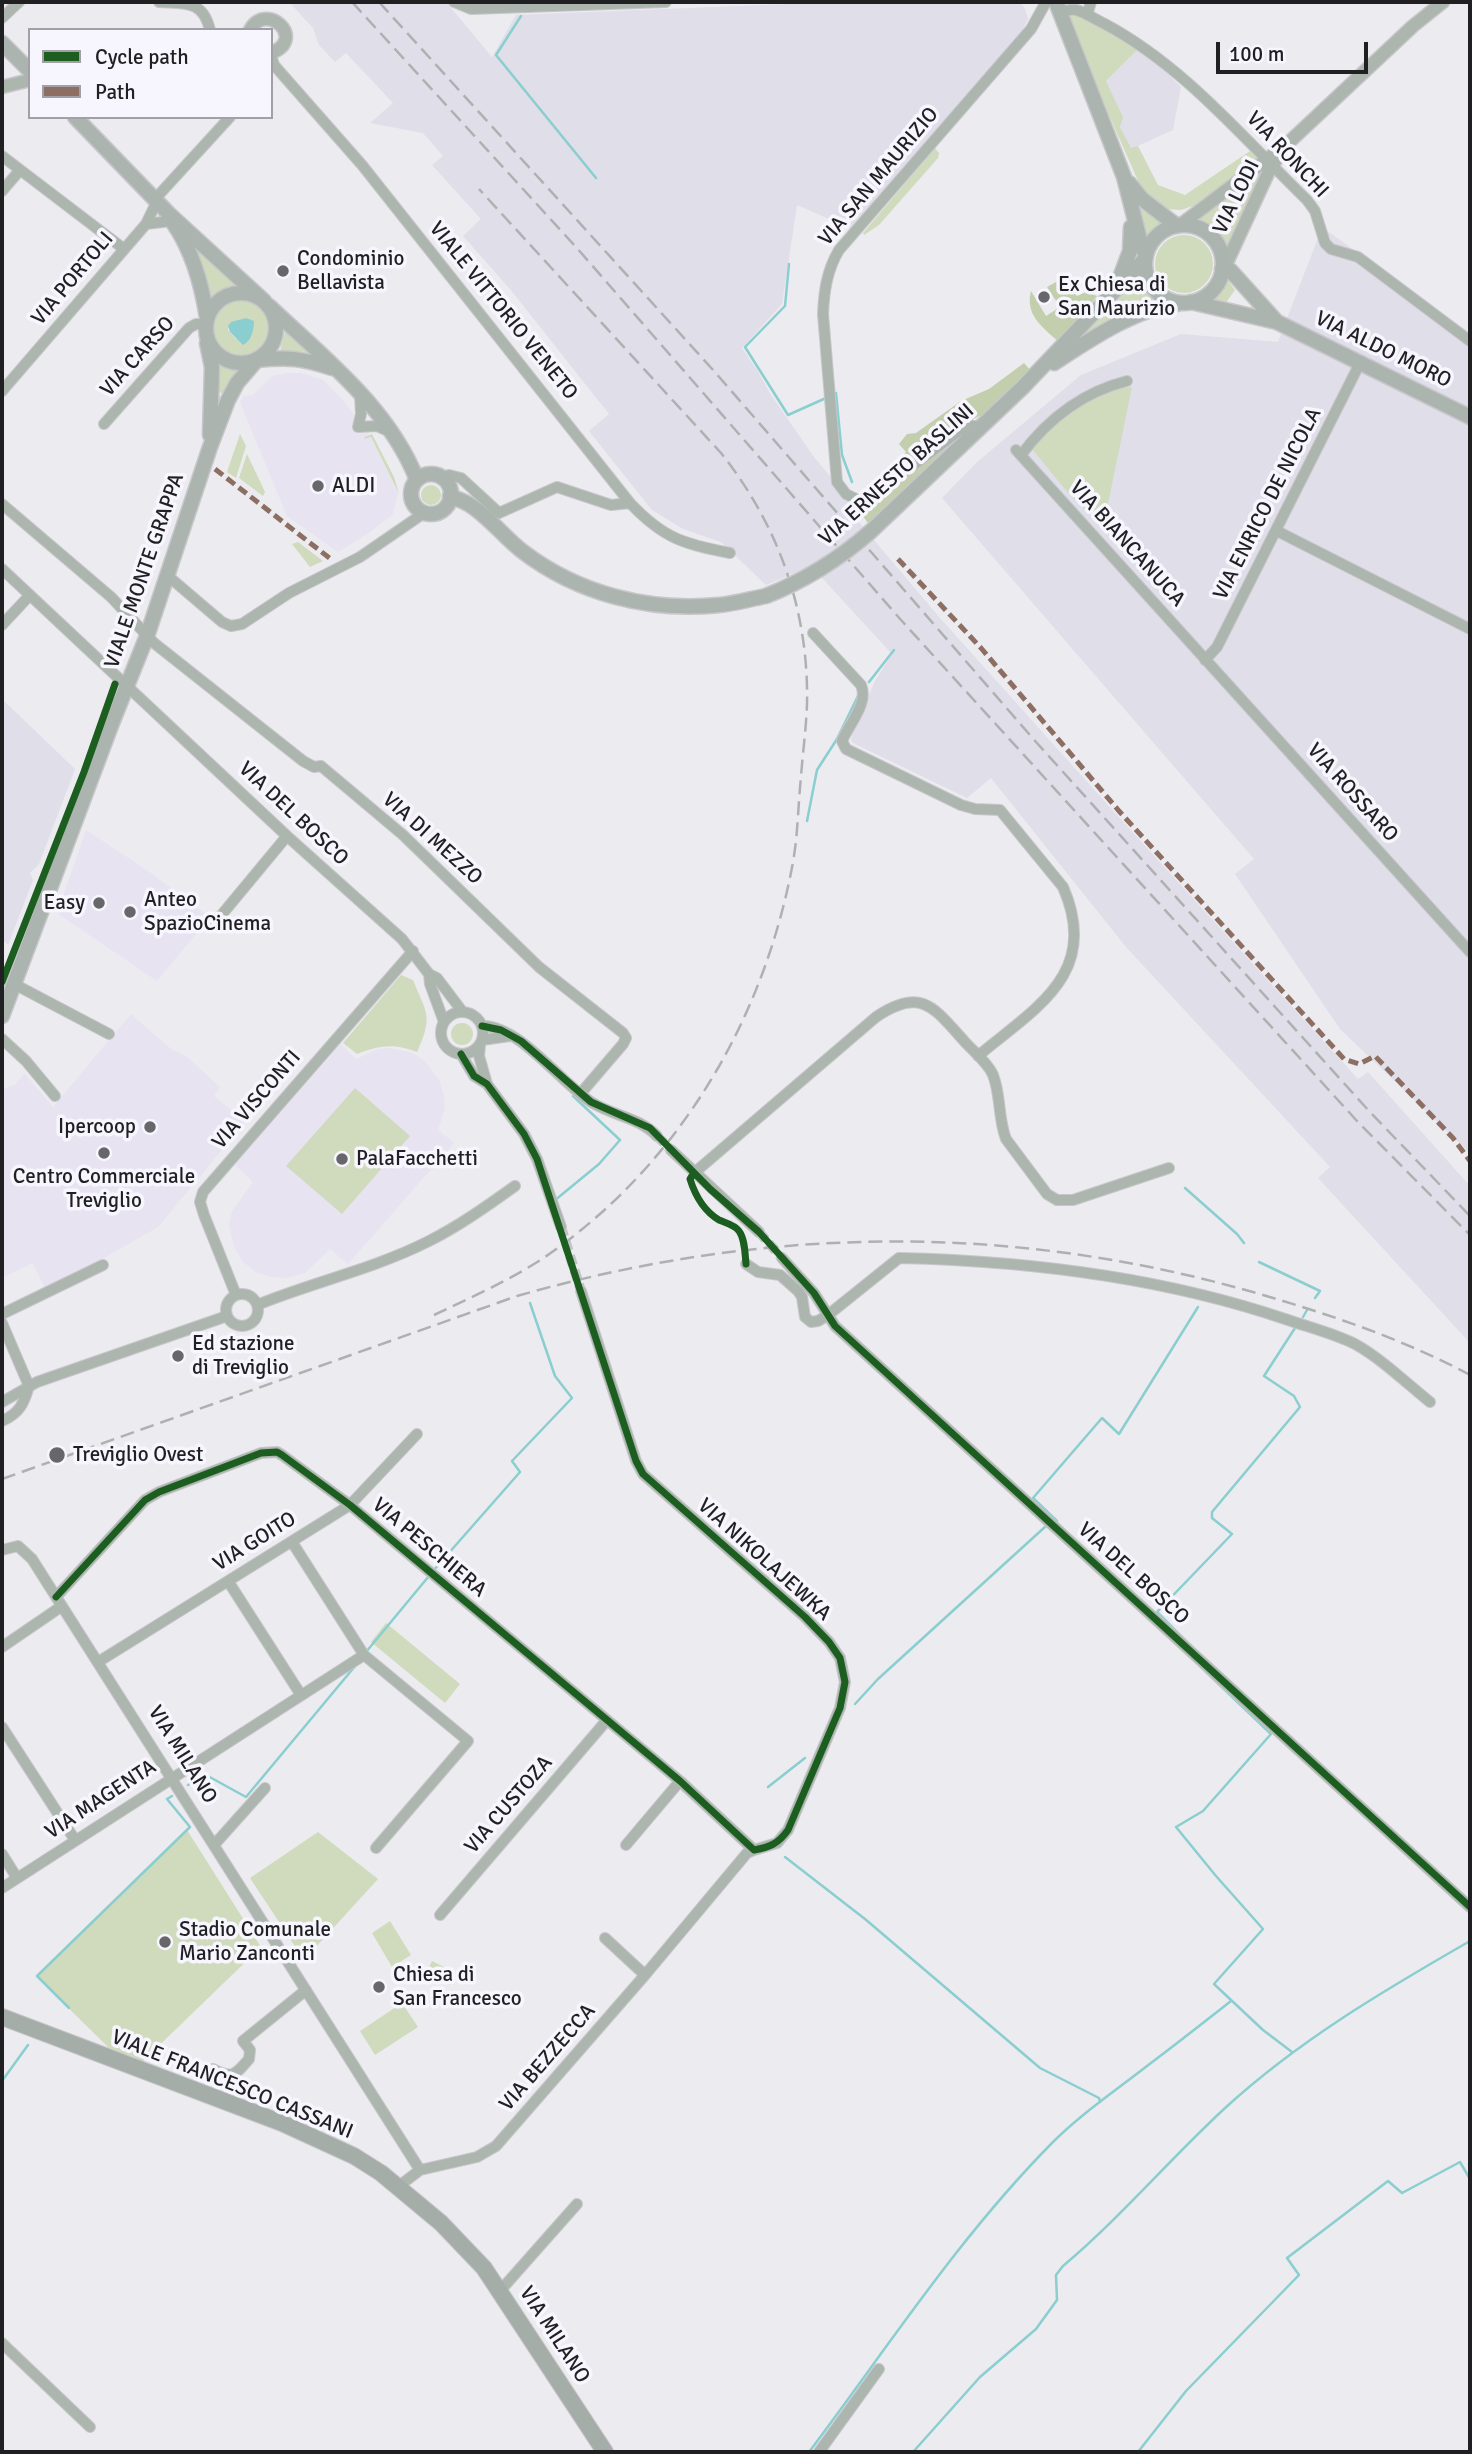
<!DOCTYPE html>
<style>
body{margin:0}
#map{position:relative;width:1472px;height:2454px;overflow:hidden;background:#ebebf0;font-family:Signika,sans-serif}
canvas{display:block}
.frame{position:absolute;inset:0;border:4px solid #201f22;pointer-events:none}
.legend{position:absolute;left:28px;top:28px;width:245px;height:91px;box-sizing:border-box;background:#f7f6fe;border:2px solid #a1a0a6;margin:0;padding:9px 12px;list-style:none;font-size:21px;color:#201f22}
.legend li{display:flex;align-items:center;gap:14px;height:35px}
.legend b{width:35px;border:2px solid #a1a0a6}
.scale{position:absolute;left:1216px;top:42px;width:152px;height:32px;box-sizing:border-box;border:4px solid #201f22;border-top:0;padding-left:9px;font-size:21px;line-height:24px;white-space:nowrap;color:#201f22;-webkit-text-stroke:5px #f7f6fe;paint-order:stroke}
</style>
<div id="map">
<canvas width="1472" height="2454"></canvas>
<div class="frame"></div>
<ul class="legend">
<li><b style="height:9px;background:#1b5e20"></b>Cycle path</li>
<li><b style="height:9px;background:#8d6e63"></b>Path</li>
</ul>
<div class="scale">100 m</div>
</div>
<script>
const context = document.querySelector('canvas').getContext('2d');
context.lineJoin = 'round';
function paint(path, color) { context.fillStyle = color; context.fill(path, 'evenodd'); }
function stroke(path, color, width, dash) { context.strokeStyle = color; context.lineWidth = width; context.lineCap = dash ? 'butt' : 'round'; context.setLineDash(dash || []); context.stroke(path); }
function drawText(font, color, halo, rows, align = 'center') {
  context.font = font + ' Signika,sans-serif'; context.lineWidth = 7; context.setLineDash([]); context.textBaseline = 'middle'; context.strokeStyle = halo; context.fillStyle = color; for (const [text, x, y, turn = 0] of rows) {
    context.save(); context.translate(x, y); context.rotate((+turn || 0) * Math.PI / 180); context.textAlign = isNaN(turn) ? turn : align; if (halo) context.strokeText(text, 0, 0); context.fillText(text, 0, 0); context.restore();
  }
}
const commercial = new Path2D(`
 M287,373H301L323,380L342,399L371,437L398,494L393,514L370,532L338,552L287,516L240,402L244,396L253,395L272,376Z
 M86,830L148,871L210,917L157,981L57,913Z
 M131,1014L171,1049L186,1056L220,1087L214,1096L245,1122L158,1227L46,1291L33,1263L2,1278V1090L16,1084L24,1073L53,1107Z
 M341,1044L356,1059L378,1049L390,1048L412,1053L424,1060L440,1082L444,1097L445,1108L438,1130L454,1143L348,1264L330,1249L305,1273L287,1278L270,1277L256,1272L243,1262L235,1249L229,1226L232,1211L253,1182L235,1165Z`);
const built = new Path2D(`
 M289,2H446L492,57L516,15L838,2H1020L1025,8L1028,19L1021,33L850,228L797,205L782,304L742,348L757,370L771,395L814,457L862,515L857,520L940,618L1115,813L1358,1079L1368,1072L1470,1186V1343L1318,1178L1330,1167L1126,947L991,778L967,798L853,743L851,740L852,733L875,681L892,654L811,566L766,585L721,542L683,529L652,510L589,431L609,414L510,289L463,236L481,219L432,165L443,156L423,133L370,123L393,103L346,53L335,62L319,45L313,28Z
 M1137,50L1161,67L1181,87L1173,130L1131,149L1120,127L1106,81Z
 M1329,232L1470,334V1153L1340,1029L1235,874L1254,859L942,498L976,463L1081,375L1181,334L1278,342L1318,238Z
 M2,699L75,769L39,864L30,873L33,880L8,945L2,939Z`);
const green = new Path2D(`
 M1074,13L1118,36L1137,50L1106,81L1123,117L1120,127L1131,148L1138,146L1158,185L1185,195L1250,151L1258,159L1193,206L1181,210L1166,209L1152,199L1139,183L1067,20L1070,14Z
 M935,148L939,153L938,158L879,225L864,235L863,233Z
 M1263,167L1264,168L1225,250L1213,233L1194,221L1235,192Z
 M1137,206L1163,225L1144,243Z
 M1155 264a29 29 0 1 1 58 0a29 29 0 1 1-58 0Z
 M190,236L239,287L223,291L211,302Z
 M1140,272L1144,284L1156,299L1106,322L1070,347Z
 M1226,278L1235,290L1225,304L1211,300Z
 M236,299C274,297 285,349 248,358C210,367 195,310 236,299ZM246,318L252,328L251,336L236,339L228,330L230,323Z
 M286,328L309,352L280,351Z
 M219,363L239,370L223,394L217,391Z
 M1132,387L1104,523C1081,513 1051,471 1033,450C1049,418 1097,390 1132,387Z
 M240,434L246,446L236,478L227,472Z
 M372,434L394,477L399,494L371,437L364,439L365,437Z
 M247,454L265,492L263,496L239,478Z
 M421 495a10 10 0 1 1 20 0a10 10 0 1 1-20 0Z
 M298,542L323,561L310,567L292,544Z
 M401,975L413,980C426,1013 434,1015 417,1052C395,1043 379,1045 357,1054L343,1043Z
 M451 1034a11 11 0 1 1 22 0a11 11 0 1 1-22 0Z
 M355,1088L410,1136L342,1214L286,1166Z
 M386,1623L460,1684L445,1703L371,1642Z
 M187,1830L261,1947L143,2061L110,2049L36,1976Z
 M318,1832L378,1879L304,1960L250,1878Z
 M390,1921L411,1955L392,1967L372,1933Z
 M432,1961L456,1973L451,1985L426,1973Z
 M402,2003L418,2027L375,2055L360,2031Z`);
const forest = new Path2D(`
 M1056,282L1064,283L1077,296L1086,292L1097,296L1059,342C1042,327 1025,315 1031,291L1046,316L1060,307L1047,287Z
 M1024,363L1031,371L984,414L965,423L955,430L942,455L868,523L862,515L873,502L910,474L909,465L902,456L906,452L899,444L907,434L916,433L961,401L989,389Z`);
const water = new Path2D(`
 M246,318L254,321C254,328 252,341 243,345L230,332L228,326L231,322Z`);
const stream = new Path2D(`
 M521,16L496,55L596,178
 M789,264L785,306L745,347L788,415L826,398
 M836,393L842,455L852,482
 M869,682L894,650
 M807,821L817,770L837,739L858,696
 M1185,1188L1237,1234L1244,1243
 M554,1201L599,1164L620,1140L573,1096
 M1259,1262L1320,1291L1315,1298
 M1303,1317L1307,1310
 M1057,1521L1033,1498L1102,1418L1119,1434L1198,1307
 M433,1571L520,1472L512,1461L572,1398L555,1376L530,1303
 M1187,1642L1157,1612L1232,1534L1212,1518V1512L1300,1407L1294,1396L1264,1376L1295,1328
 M366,1652L429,1576
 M1206,1672L1271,1734L1203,1811L1176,1827L1216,1876L1263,1929L1214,1984L1263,2030L1292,2052
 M855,1704L878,1679L1046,1526
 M188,1785L206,1775L246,1797L356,1665
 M768,1787L805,1758
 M785,1857L865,1919L1040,2068L1099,2098L1100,2102
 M69,2008L37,1976L190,1827L167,1799L172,1796
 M2,2081L28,2045
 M809,2452C888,2347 959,2237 1052,2143C1081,2114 1115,2091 1147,2066C1175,2045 1203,2023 1231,2001
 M913,2452L980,2377L1036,2329L1057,2300L1056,2275L1063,2266C1120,2218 1169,2160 1224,2109C1298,2041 1383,1991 1470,1941
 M1138,2452L1186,2391L1299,2275L1287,2258L1388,2181L1402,2193L1460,2162L1470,2179`);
const minorTunnel = new Path2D(`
 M657,1136L671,1150
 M561,1227L581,1291
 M759,1232L782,1258`);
const minor = new Path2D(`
 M159,2C186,4 203,0 210,30
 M454,2L471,9L666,2
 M1060,12C1064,11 1071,9 1076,10C1085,12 1096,20 1105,24C1185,67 1243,138 1307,200L1315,211L1325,243L1331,249L1358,257L1470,341
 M1087,15L1091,2
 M2,18L19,2
 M271,55L274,65L362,165L630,503C664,539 684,544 730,553
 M2,156L124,249
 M2,191L20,170
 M155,199L230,117
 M146,224L171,221
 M2,391L146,224L157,201
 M360,395L361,414L358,427L377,426L388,431
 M104,424L189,328L196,324H205
 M981,427L967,425L870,498L860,501L846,494L837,482L823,314C824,291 827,270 839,250L1031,29L1046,2
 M1016,450L1470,952
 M1021,455C1048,419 1083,392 1127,381
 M445,480L449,475L461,478L499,513L557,487L611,505L630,503
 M2,504L111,597L154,643L303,761L314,767L321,766L403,835L539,967L623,1033L626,1038L623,1044L581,1093
 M1277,531L1470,629
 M2,569L287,836L402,939L429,974L437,978L462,1011
 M168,576L222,622L231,626L242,624L289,593L360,557L424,513
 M2,625L30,595
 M813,633L861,685C869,703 849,724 842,741L846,749L961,805L975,809L1000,810L1063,887C1101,974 1035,1008 978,1056
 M1205,660L1217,647L1361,361
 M214,924L287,836
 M429,974L430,984L444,1022
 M14,984L109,1034
 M441 1033a21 21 0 1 1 42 0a21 21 0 1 1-42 0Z
 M482,1026C519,1025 561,1083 591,1102C613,1116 639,1117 657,1136
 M2,1039L26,1061L55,1096
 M482,1040L510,1036
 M480,1045L479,1056L487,1084
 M461,1054L474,1076L487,1084L524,1134L537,1159L561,1227
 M671,1150L759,1232
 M694,1173L876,1017C922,986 934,1008 965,1042C974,1052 988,1063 993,1075C1001,1095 998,1119 1006,1139L1047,1194L1057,1200H1073L1169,1168
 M782,1258L814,1293L835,1326L1470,1907
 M746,1264L758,1272L780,1275L798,1291L802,1297L805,1317L811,1322L818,1321L828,1315L899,1258C1030,1261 1161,1277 1285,1319C1308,1327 1333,1333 1355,1344C1382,1359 1406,1383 1430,1402
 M226 1310a16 16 0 1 1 32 0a16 16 0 1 1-32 0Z
 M236,1295L204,1215L200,1202L203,1192L413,951
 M257,1305C313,1282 374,1269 429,1241C459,1226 487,1206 515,1186
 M2,1314L103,1265
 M2,1323L29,1386
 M2,1402L37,1382L227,1316
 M2,1421C20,1413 24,1403 29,1386
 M292,1542L364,1655L468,1741L376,1848
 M2,1550L18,1546L32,1559L420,2170
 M228,1581L301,1695
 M56,1597L145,1500L159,1492L261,1453L277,1452L282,1455L350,1505L680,1781L754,1850L777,1843L788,1830L840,1708L845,1682L840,1658L829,1642L805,1617L643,1474L636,1461L581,1291
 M2,1647L62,1606
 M98,1662L350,1505L417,1434
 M2,1727L75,1840
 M214,1845L265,1788
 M626,1845L680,1781
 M2,1854L17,1878
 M2,1888L364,1655
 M440,1915L607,1720
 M645,1975L747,1853L754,1850
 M213,2069C233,2079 235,2075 249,2059L250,2050L243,2041L306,1990
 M399,2186L420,2170L477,2157L496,2146L645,1975L605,1938
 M500,2291L577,2204
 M2,2343L90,2427
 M819,2452L879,2369`);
const tertiary = new Path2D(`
 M250,30C266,0 308,39 271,53
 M2,87L30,80
 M1179,226L1286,145L1413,26L1443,2
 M1222,264L1228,260L1269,171L1280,154`);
const secondary = new Path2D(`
 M1056,2L1124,177L1141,244L1146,256
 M2,43L30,71
 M75,117L169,214L264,301
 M1129,183L1142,199L1177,226
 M174,224C193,252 202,285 207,318
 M1145 264a39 39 0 1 1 78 0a39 39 0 1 1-78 0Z
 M1222,269L1230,270L1276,321
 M1121,275L1130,251L1131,227
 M206 328a35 35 0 1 1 70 0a35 35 0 1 1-70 0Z
 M1191,302L1277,322L1470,417
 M269,306C324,358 389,408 417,480
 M207,343L212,367L210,435
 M257,360C289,357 301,358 332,368
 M1054,363C1088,341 1136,308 1177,304
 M411 494a20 20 0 1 1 40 0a20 20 0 1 1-40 0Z
 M450,496C457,499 464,501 470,505C489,517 504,537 522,551C578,594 649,612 719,605C734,604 750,599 766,596
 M870,532L1024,386L1145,259
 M2,1016L112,723L147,636L210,447L228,400L237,383L256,361`);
const primary = new Path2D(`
 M2,2017L282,2123L354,2156L381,2173L441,2223L484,2268L605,2452`);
const rail = new Path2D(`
 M352,2L576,247L901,620L1357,1121L1470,1235
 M379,2L714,371L1036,742L1369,1111L1470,1216
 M434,1315C470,1298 508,1281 542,1259C677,1168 764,1021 793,862C798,834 798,805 801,777C803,748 808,717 807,687C805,600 775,521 721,453L479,189
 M2,1479L517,1296C766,1225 1014,1222 1263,1295C1334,1316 1405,1340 1470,1375`);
const secondaryBridge = new Path2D(`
 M766,596C806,580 838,560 870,532`);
const quiet = new Path2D(`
 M215,469L332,560
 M898,559L981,648L1119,811L1344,1059L1359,1064L1375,1056L1453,1138L1470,1161`);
const cycleway = new Path2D(`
 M2,982L84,772L115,684
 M482,1026L501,1030L521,1041L591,1102L650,1128L710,1189L759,1232L814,1293L835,1326L1470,1907
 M694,1173L690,1179C695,1195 704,1211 719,1220C726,1223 735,1225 739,1231C745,1239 745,1254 746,1264
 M56,1597L145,1500L159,1492L261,1453L277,1452L282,1455L350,1505L680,1781L754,1850C770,1847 778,1844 788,1830L840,1708L845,1682L840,1658L829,1642L805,1617L643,1474L636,1461L537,1159L524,1134L487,1084L474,1076L461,1054`);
const markers = [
 [283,271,7,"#67666a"],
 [1044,297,7,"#67666a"],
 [318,486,7,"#67666a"],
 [99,903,7,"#67666a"],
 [130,912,7,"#67666a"],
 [150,1127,7,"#67666a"],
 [104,1153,7,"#67666a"],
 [342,1159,7,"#67666a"],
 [178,1356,7,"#67666a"],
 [57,1455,9,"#67666a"],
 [165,1942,7,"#67666a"],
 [379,1987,7,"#67666a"]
];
const streetNames = [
 ["VIA RONCHI",1287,155,47],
 ["VIA SAN MAURIZIO",879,177,-50],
 ["VIA LODI",1237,197,-64],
 ["VIA PORTOLI",73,279,-50],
 ["VIALE VITTORIO VENETO",503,311,51],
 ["VIA ALDO MORO",1383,350,26],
 ["VIA CARSO",138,357,-48],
 ["VIA ERNESTO BASLINI",897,475,-42],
 ["VIA ENRICO DE NICOLA",1268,504,-63],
 ["VIA BIANCANUCA",1127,544,48],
 ["VIALE MONTE GRAPPA",145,571,-71],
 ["VIA ROSSARO",1352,793,48],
 ["VIA DEL BOSCO",293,814,43],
 ["VIA DI MEZZO",432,839,42],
 ["VIA VISCONTI",257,1100,-49],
 ["VIA GOITO",255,1542,-32],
 ["VIA PESCHIERA",429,1548,40],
 ["VIA NIKOLAJEWKA",764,1560,42],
 ["VIA DEL BOSCO",1133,1574,42],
 ["VIA MILANO",182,1755,58],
 ["VIA MAGENTA",101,1800,-33],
 ["VIA CUSTOZA",509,1805,-49],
 ["VIA BEZZECCA",548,2058,-49],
 ["VIALE FRANCESCO CASSANI",232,2085,22],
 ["VIA MILANO",554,2335,57]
];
const poiNames = [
 ["Condominio",297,259],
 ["Bellavista",297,283],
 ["Ex Chiesa di",1058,285],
 ["San Maurizio",1058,309],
 ["ALDI",332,486],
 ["Anteo",144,900],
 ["SpazioCinema",144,924],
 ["Easy",85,903,"right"],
 ["Ipercoop",136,1127,"right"],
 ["PalaFacchetti",356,1159],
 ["Centro Commerciale",104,1177,"center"],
 ["Treviglio",104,1201,"center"],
 ["Ed stazione",192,1344],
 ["di Treviglio",192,1368],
 ["Treviglio Ovest",73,1455],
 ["Stadio Comunale",179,1930],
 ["Mario Zanconti",179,1954],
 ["Chiesa di",393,1975],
 ["San Francesco",393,1999]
];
paint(commercial, '#e7e3f1');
paint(built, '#dfdee9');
paint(green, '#d0dbbd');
paint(forest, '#c3cead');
paint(water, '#8aced0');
stroke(stream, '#8aced0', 2.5);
stroke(minorTunnel, '#c2c2c7', 10, [10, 5]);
stroke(minor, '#c7c7ca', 12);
stroke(tertiary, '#c7c7ca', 15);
stroke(secondary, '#c7c7ca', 17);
stroke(primary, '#c7c7ca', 18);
stroke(minor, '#adb5af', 10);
stroke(tertiary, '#adb5af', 12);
stroke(secondary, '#abb4af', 14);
stroke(primary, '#a4ada8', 16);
stroke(rail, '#aeb1b0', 2.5, [14, 7]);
stroke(secondaryBridge, '#c7c7ca', 17, []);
stroke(secondaryBridge, '#abb4af', 14);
stroke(quiet, '#8d6e63', 5, [10, 5]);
stroke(cycleway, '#1b5e20', 7);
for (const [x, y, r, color] of markers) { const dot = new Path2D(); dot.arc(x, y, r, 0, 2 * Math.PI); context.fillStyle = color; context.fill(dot); stroke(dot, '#f7f6fe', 2.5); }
drawText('21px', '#201f22', '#f7f6fe', streetNames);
drawText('21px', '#201f22', '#f7f6fe', poiNames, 'left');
</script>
